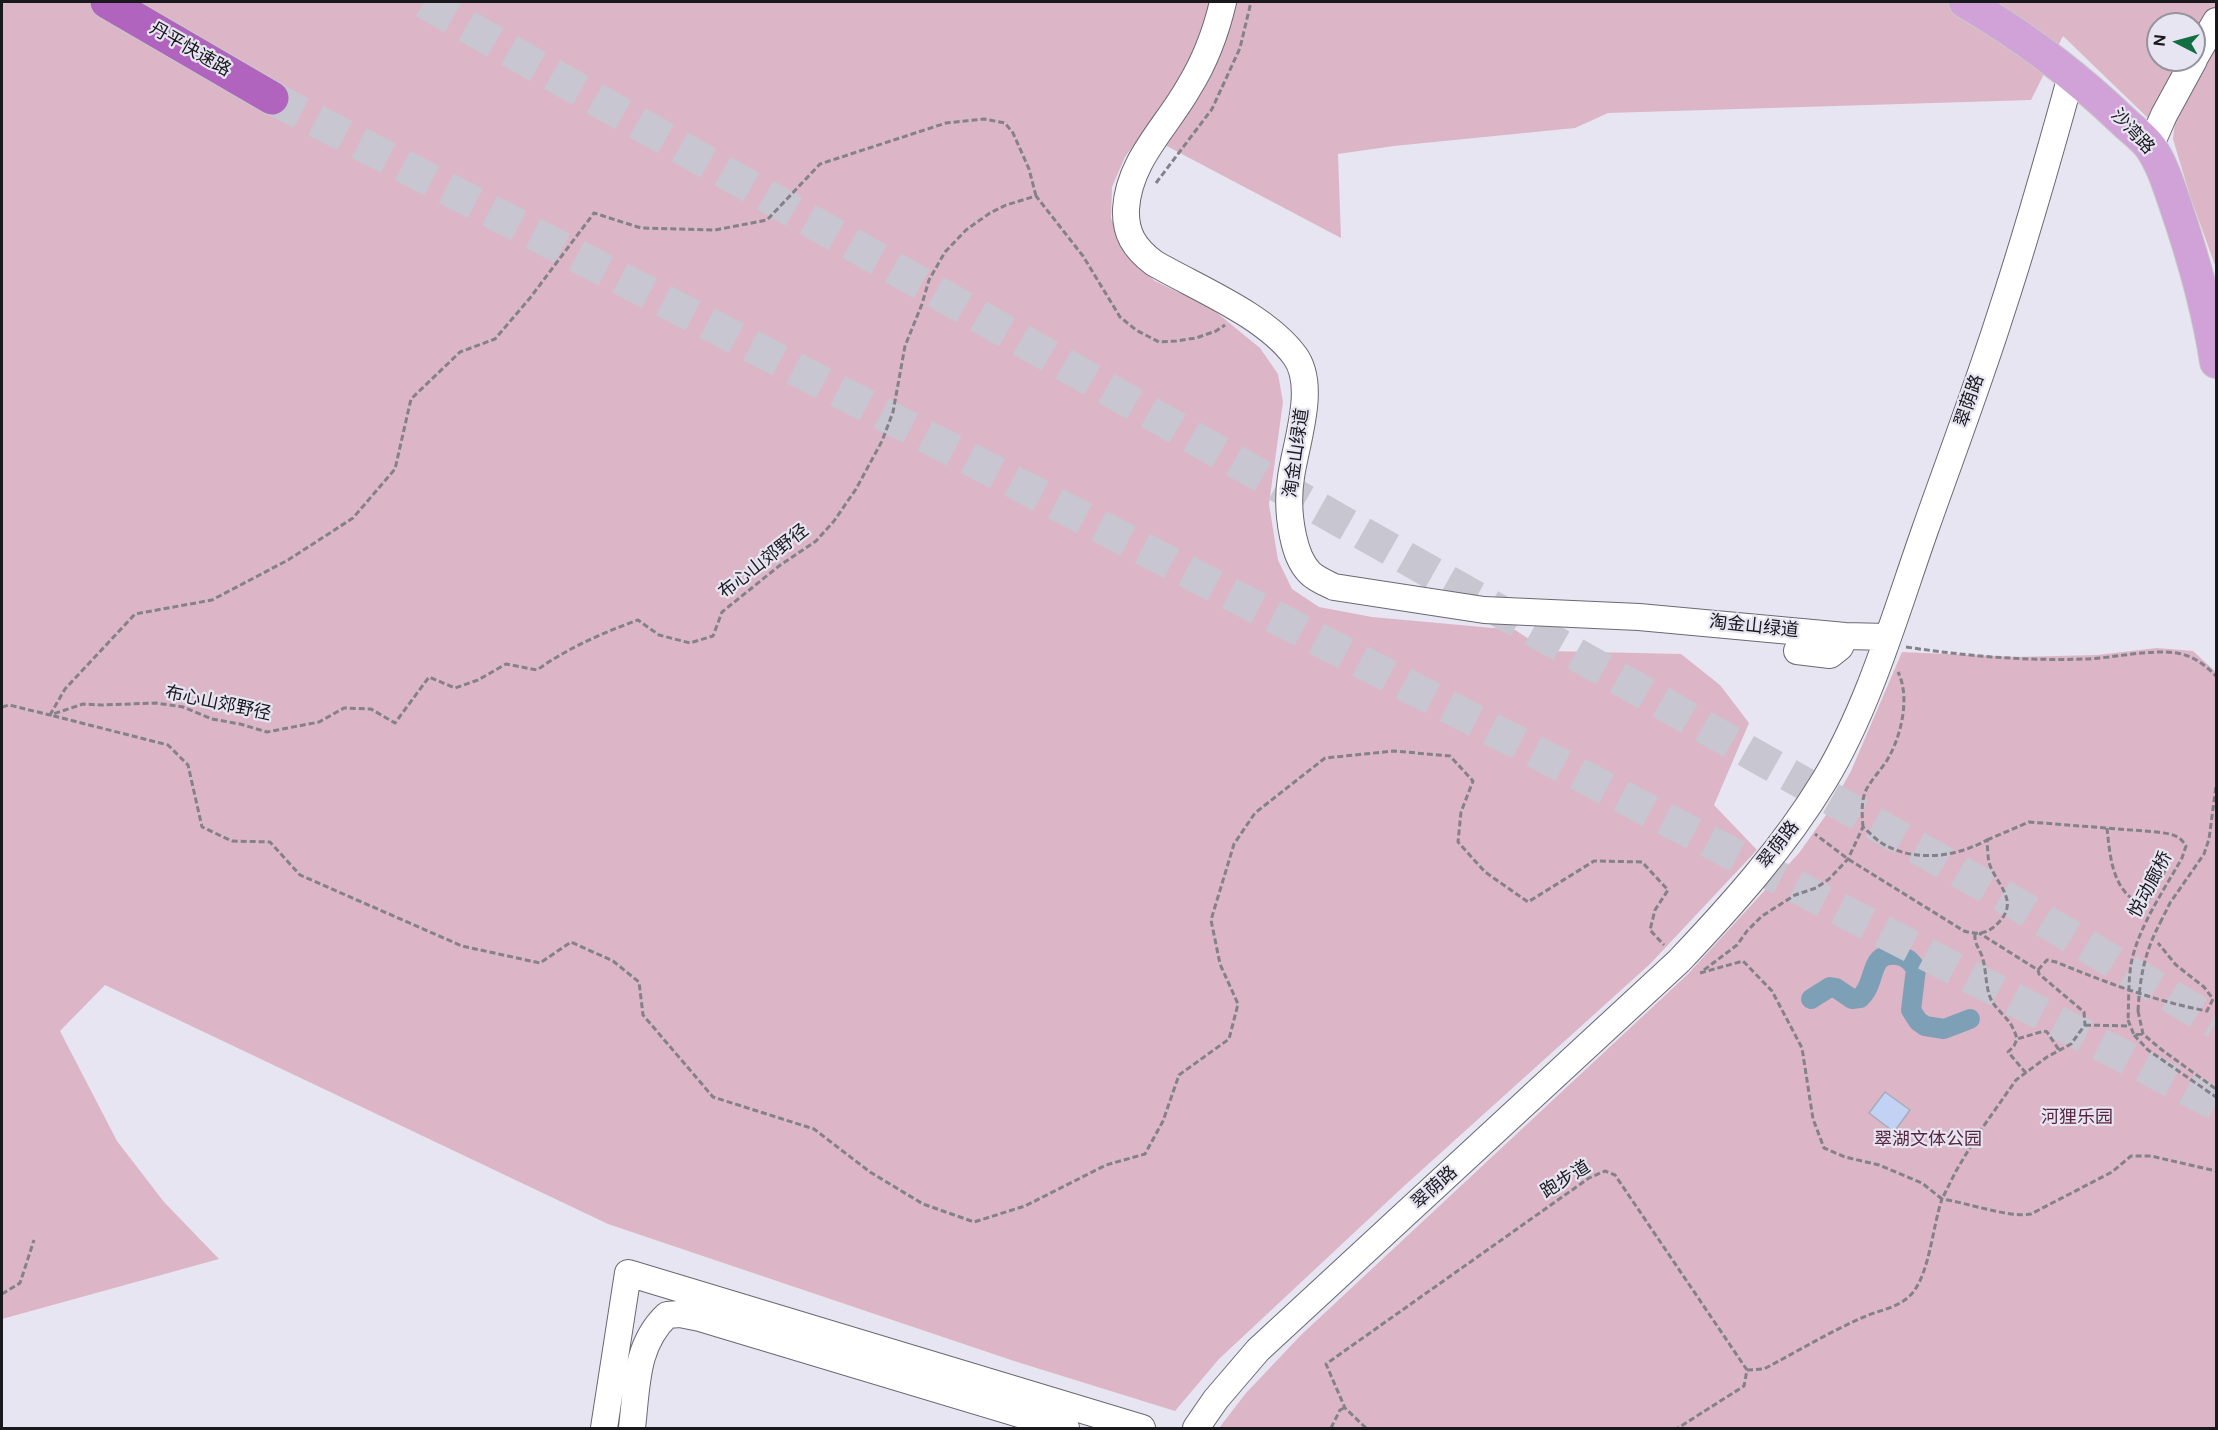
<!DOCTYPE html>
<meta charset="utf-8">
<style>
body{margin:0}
#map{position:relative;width:2218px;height:1430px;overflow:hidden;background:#e7e5f1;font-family:"DM Sans",sans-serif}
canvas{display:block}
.frame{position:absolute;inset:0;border:3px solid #19181d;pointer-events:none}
.north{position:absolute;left:2146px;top:12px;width:60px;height:60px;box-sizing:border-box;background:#e7e5f1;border:2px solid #95939c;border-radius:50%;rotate:276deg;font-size:16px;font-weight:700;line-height:24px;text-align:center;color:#19181d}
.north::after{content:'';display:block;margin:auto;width:21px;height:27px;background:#136e43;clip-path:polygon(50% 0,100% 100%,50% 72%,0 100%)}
</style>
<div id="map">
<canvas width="2218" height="1430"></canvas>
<div class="frame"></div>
<div class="north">N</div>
</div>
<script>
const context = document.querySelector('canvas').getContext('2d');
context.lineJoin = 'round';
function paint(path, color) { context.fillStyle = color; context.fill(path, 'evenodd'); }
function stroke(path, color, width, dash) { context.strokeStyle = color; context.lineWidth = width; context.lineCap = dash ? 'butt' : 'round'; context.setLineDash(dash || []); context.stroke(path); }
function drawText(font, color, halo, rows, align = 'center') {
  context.font = font + ' "DM Sans","Noto Sans SC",sans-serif'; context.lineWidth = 4.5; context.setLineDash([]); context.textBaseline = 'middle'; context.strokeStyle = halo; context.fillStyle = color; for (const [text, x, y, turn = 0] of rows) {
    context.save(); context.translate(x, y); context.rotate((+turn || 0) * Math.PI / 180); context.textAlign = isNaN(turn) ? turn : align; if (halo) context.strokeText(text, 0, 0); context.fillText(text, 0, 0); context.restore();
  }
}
const green = new Path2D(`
 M2,2H2216V10L2194,45V24H2158V60H2186L2152,122L2063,36L2031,100L1608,113L1575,128L1394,146L1338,154L1341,238L1142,133L1125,157L1112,187L1111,218L1124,253L1155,281L1211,308L1260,348L1278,374L1283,402L1269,504L1278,560L1292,589L1319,607L1372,617L1515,630L1548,651L1681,654L1720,685L1749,723L1714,805L1757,850L1650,964L1403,1187L1219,1359L1175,1411L1014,1361L608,1224L105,985L60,1031L117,1141L164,1202L219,1259L2,1319Z
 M2216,39V268L2190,196L2173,139L2175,121Z
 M2157,648L2193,651L2216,672V1428H1219L1246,1393L1301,1335L1688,974L1799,853L1826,815L1851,771L1902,652L2016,657L2097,655Z`);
const canal = new Path2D(`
 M1811,999L1830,987L1836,988L1852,999L1860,998C1878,982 1867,952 1897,955C1907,957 1911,961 1916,969L1911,1010L1918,1021L1925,1026L1944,1029L1970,1019`);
const building = new Path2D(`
 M1885,1092L1910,1110L1894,1132L1869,1113Z`);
const highwayTunnel = new Path2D(`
 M424,2L2003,896L2216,1023
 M272,98L2216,1104`);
const path = new Path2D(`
 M1156,183L1212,109L1240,48L1251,2
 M1036,196L1029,169L1013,133L1005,123L984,119L946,123L820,164L767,220L715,230L641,228L594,213L530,298L495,339L460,352L411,399L395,469L353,518L288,560L212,600L135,614L65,689L50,715L168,745L188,765L202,827L232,841L270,842L300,875L462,946L540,963L571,942L613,961L639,982L643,1015L713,1097L814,1129L870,1172L923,1204L974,1222L1025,1206L1106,1165L1145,1154L1163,1121L1179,1075L1229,1039L1238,1004L1220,964L1211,920L1234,844L1255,813L1325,758L1394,751L1450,756L1473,781L1461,812L1458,842L1485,872L1528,902L1594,861L1642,862L1668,890L1655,910L1650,930L1664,945
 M1906,647C1966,656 2024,661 2085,659C2115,658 2148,649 2177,653C2194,656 2205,665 2216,676
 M2,707L9,705L50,715L83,704L101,705L156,703L183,707L212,719L240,724L267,732L319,722L344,708L371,709L395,723L429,677L455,688L478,680L506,664L537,670C568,648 602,633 638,620L659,635L690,643L713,636L722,612L779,566L816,541L834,521L856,489L882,441L893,412L905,346L922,304L929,280L945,252L966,230L990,213L1006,205L1036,196L1083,256L1120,317L1136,330L1159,342L1176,341L1196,338L1216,331L1225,325
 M1863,827C1862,815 1861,801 1866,790C1873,777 1884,767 1890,755C1902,732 1910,696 1898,672
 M2107,828C2110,856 2112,891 2141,904L2147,903L2168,865
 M2160,923L2170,903L2204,854L2209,839L2216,786
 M1975,934C1974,943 1979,948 1982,956C1987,971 1985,991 1993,1003C2003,1017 2012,1020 2017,1039
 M1704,970L1737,945L1747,931L1762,916L1795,895L1816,888L1829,879L1848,859L1863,827C1871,834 1879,843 1889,847C1920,862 1958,856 1987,840C1988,849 1987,859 1991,868C2001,889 2020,904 1995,926C1985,935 1975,934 1964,931L1848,859L1815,834
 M2038,970L2047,960L2056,962C2105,982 2154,1001 2207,1011L2213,999L2204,987L2176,965L2158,943
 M1700,973L1743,961L1772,991L1802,1048L1813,1119L1824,1148L1845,1157L1879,1165L1922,1183L1942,1199L1956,1171L1978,1134L2016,1080L2047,1057L2071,1044L2085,1025L2084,1012L2039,974L2038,970L1979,933
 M2138,1011L2143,1034L2162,1050L2216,1089
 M2128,1020L2134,1035L2143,1034
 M2085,1025L2130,1026
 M2134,1035L2148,1050L2216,1097
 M2026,1073L2008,1052L2014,1046L2017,1039L2044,1031L2047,1032L2059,1050
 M2,1294L20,1283L34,1240
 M1747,1370L1764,1369C1798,1351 1831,1331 1866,1316C1883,1309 1902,1307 1914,1291C1930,1269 1933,1225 1942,1199C1968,1203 2009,1218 2031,1214L2112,1172L2131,1156H2151L2216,1171
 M1331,1428L1340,1410L1344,1408
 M1366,1428L1345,1408L1326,1364L1589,1178L1605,1171L1615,1175L1747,1370L1744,1386L1678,1428`);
const minor = new Path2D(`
 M1223,2C1216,32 1205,61 1189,87C1166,128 1129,160 1126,209C1125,233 1134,248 1154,263C1197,288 1265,315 1295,356C1317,386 1296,442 1291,477C1288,496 1289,517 1293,536C1296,550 1300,563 1310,573C1316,579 1326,583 1334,587L1484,610L1639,617L1845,636L1888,637
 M2194,59L2216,21
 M2150,147L2164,115L2194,60
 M1797,651L1830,655L1840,647L1845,636
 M604,1428L628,1273L1142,1428
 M632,1428C637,1387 635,1345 667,1315L680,1314L700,1318L1066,1428
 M1196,1428L1216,1399L1258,1350L1679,961C1732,905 1784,847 1824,781C1869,707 1896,612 1925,530C1950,459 1977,388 2000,316C2026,237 2049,156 2071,76`);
const major = new Path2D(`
 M1965,2C2020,34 2076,76 2122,120C2131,129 2144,138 2151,148C2163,166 2169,187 2176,207C2193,257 2208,309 2216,362`);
const highway = new Path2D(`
 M107,2L272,98`);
const pathBridge = new Path2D(`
 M1987,840L2029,822L2157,832C2170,834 2179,834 2186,846L2182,858C2164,890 2141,923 2132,959C2128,978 2129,1000 2128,1020
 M2138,1011C2140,977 2144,954 2160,923`);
const streetNames = [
 ["丹平快速路",190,50,30],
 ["沙湾路",2132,132,47],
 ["翠荫路",1970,401,-71],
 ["淘金山绿道",1297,453,-82],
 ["布心山郊野径",764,562,-38],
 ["淘金山绿道",1754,627,6],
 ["布心山郊野径",218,704,12],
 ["翠荫路",1779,845,-52],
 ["悦动廊桥",2151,885,-62],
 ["跑步道",1566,1180,-32],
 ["翠荫路",1435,1188,-42]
];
const parkNames = [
 ["河狸乐园",2077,1118],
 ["翠湖文体公园",1928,1140]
];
paint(green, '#dcb6c7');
stroke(canal, '#7ea0b7', 20);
paint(building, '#c2d2f4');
stroke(building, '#a7acb8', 1.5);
stroke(highwayTunnel, '#c8c6d1', 33, [33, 16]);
stroke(minor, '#6a6873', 28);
stroke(major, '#c8c8c9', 34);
stroke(highway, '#c8c8c9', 35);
stroke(path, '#83818a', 3, [6, 3]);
stroke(minor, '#fff', 26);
stroke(major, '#d0a2d7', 32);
stroke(highway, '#b064bd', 33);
stroke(pathBridge, '#83818a', 3, [6, 3]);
drawText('18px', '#19181d', '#e7e5f1', streetNames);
drawText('18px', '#572640', '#e7e5f1', parkNames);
</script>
